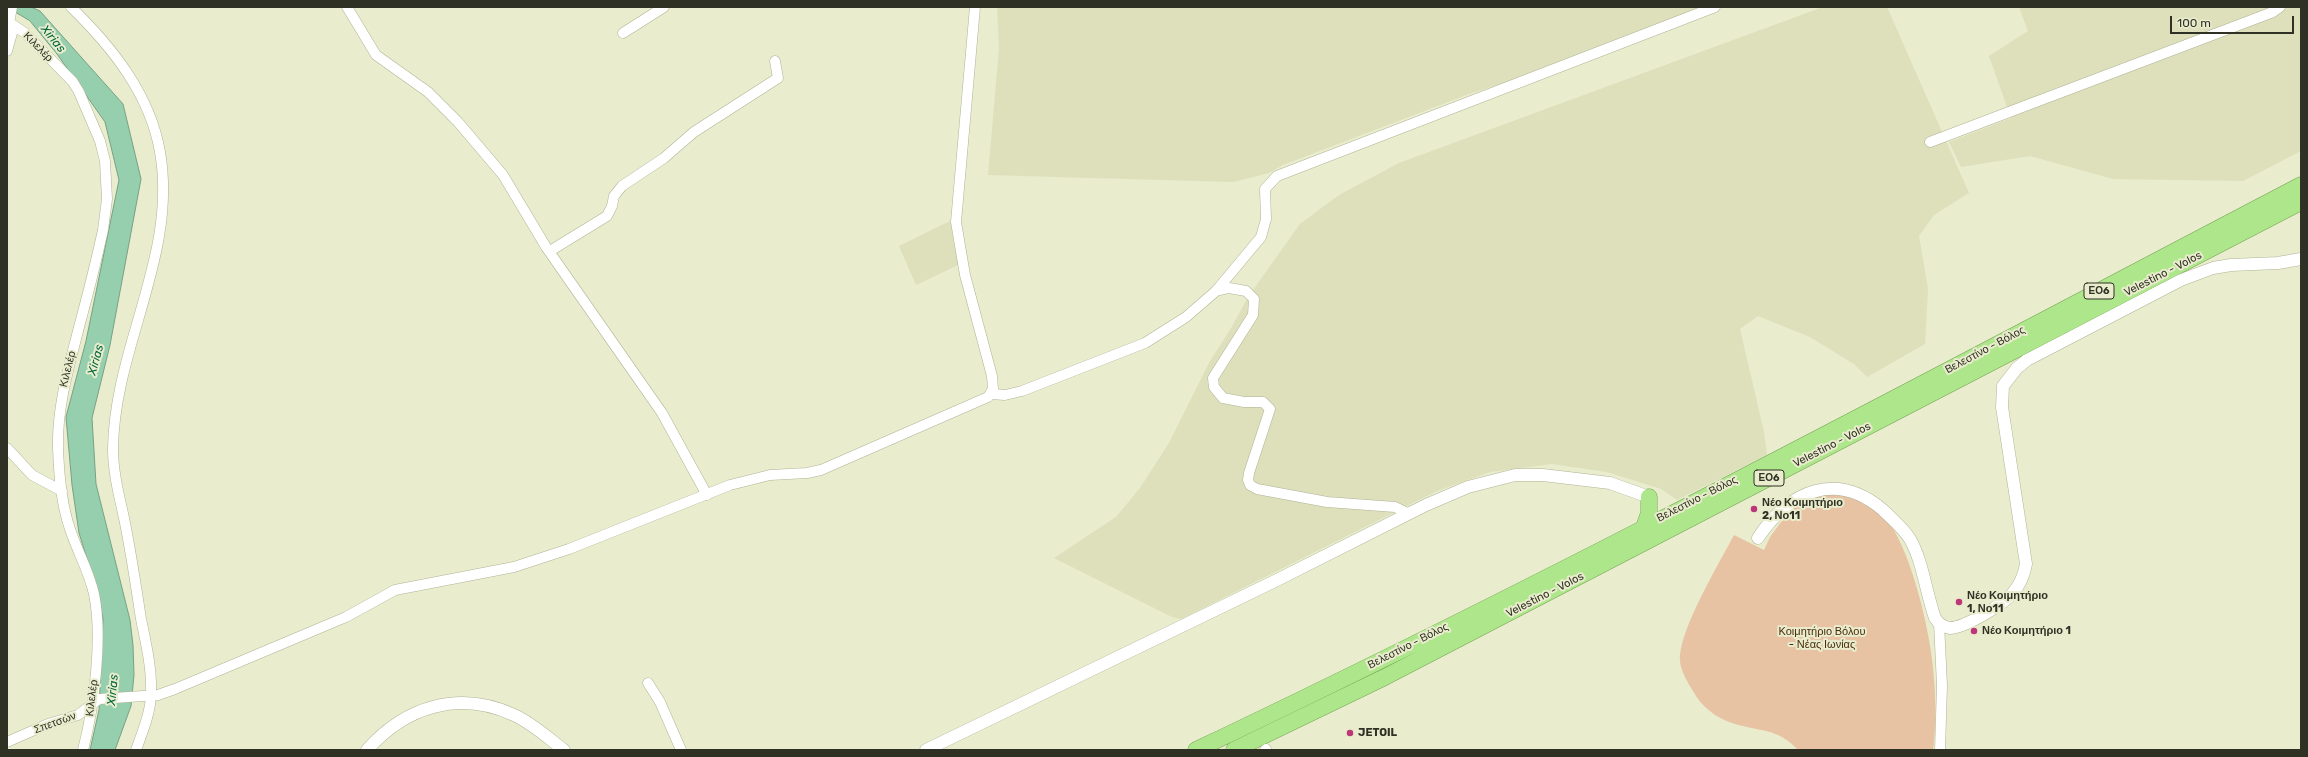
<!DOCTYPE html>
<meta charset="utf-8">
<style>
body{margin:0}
#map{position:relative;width:2308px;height:757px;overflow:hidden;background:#e9eccd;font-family:Rubik,sans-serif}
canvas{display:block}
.frame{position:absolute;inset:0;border:8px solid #303125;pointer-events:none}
.scale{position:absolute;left:2170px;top:16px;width:124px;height:18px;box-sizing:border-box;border:2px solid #303125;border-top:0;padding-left:5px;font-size:12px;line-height:14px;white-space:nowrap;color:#303125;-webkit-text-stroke:3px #e9eccd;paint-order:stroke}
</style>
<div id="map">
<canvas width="2308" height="757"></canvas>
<div class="frame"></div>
<div class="scale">100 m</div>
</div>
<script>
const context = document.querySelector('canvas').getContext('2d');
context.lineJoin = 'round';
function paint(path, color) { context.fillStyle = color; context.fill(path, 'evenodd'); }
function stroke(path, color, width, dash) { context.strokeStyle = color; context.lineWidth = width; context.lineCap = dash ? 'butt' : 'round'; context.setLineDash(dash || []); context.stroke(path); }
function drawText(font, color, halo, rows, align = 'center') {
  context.font = font + ' Rubik,sans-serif'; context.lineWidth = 4; context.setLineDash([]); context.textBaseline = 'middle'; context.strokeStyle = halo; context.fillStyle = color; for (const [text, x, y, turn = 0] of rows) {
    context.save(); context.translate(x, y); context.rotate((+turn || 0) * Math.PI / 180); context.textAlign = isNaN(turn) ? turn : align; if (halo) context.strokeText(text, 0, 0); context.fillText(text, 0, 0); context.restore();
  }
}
const built = new Path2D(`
 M997,7H1706L1525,76L1469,94L1283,165L1269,173L1233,182L988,175L999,48Z
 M1823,7H1887L1969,193L1934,215L1919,236L1928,289L1925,344L1867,377L1854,364L1810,337L1758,316L1740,329L1764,432L1767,455L1677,500L1661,489L1607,472L1552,464L1490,472L1437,491L1181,619L1172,617L1054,558L1116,517L1140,488L1169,443L1210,361L1230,330L1248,297L1300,224L1339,195L1399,163Z
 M2019,7H2301V151L2243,181L2113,179L2030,156L1961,167L1949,142L2011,118L1989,56L2028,31Z
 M950,221L958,265L916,285L899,246Z`);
const green = new Path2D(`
 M1822,492C1840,494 1862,498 1877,509C1909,533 1933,640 1934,680C1936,702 1936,728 1933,750H1798C1777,727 1758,732 1732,723C1716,718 1701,706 1693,691C1688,683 1680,670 1680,660C1679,630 1719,564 1734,535L1764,550L1770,537L1793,506Z`);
const water = new Path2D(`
 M7,7H31L40,11L123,104L141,179L110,345L92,418L96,484L130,620L133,645L134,675L131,706L115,750H90L99,710L103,619L99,597L79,533L72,485L66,417L86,341L119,180L105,122L57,54L30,21Z`);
const minor = new Path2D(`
 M71,7C112,47 150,94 160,152C178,255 114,347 113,449C113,472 119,495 124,518C131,552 136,586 141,619C146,643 152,669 151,693C151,712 142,733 136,750
 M347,7L376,55L428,92L458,122L503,175L546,247L662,413L707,495
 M7,21L25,33L73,82L79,92L100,141L105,161L107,199L103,230C96,262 88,294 79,327C69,367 57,406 58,448C59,475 61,503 70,529C77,551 89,571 94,594C103,638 94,707 83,750
 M9,23L12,7
 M623,33L664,7
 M7,51L14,26
 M1930,142L2273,12L2280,7
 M550,251L607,216L612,206L614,196L622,186L664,158L694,132L778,78L775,61
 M1216,291L1261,237L1266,219L1265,189L1277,176L1715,7
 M991,394L1005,395L1022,391L1145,343L1186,317L1216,291L1229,288L1246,291L1254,299L1253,315L1213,378L1214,387L1223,398L1244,402H1263L1270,409L1249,473L1248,480L1250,485L1257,489L1327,502L1395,507L1409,514
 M7,448L32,475L62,491
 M1939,623L1942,685L1940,750
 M648,683L660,702L681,750
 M7,742L48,724L78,715L99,699L158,695L175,689L346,617L395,590L514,567L569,549L730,485L770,475L807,473L821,470L988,397L993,389L992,376L965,275L956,222L975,7
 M1265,750L1266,749`);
const tertiary = new Path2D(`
 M1758,538C1789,491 1836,470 1883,510C1892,519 1903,528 1910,539C1923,562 1926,593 1935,618C1938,623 1943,627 1950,628C1964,628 2002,605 2012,594C2020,585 2024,576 2026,564L2002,407L2003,386L2017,368L2027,360L2181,280L2213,268L2231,265L2278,263L2301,259
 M367,750C406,706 459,690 514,715C532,723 548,738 564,750
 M926,750L1275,581L1426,505L1468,487L1515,475H1543L1610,483L1649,497`);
const trunk = new Path2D(`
 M1644,527L1649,513V497
 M1196,750C1569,573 1934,377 2301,185
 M1234,750L1385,677L2301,202`);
const markers = [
 [1754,509,4,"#bd3778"],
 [1959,602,4,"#bd3778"],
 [1974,631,4,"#bd3778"],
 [1350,733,4,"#bd3778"]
];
const shields = [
 [2099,291,30],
 [1769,478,30]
];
const shieldNames = [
 ["ΕΟ6",2099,291],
 ["ΕΟ6",1769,478]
];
const streetNames = [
 ["Κιλελέρ",38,47,45],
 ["Velestino - Volos",2163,274,-27],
 ["Βελεστίνο - Βόλος",1985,350,-28],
 ["Κιλελέρ",68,369,-76],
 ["Velestino - Volos",1832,445,-27],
 ["Βελεστίνο - Βόλος",1697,499,-27],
 ["Velestino - Volos",1545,595,-27],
 ["Βελεστίνο - Βόλος",1408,646,-27],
 ["Κιλελέρ",92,698,-83],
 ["Σπετσών",55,723,-20]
];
const poiNames = [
 ["Νέο Κοιμητήριο",1762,503],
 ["2, Νο11",1762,516],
 ["Νέο Κοιμητήριο",1967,596],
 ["1, Νο11",1967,609],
 ["Νέο Κοιμητήριο 1",1982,631],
 ["JETOIL",1358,733]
];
const parkNames = [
 ["Κοιμητήριο Βόλου",1822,632],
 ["- Νέας Ιωνίας",1822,645]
];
const waterNames = [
 ["Xirias",53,39,51],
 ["Xirias",96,360,-75],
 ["Xirias",113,690,-85]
];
paint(built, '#dde0bb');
paint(green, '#e7c3a3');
paint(water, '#96cfad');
stroke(water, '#77a084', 1);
stroke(minor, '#b0b395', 11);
stroke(tertiary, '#b0b395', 13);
stroke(trunk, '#75a354', 17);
stroke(minor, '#fff', 10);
stroke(tertiary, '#fff', 12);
stroke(trunk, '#aee68b', 16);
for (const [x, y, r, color] of markers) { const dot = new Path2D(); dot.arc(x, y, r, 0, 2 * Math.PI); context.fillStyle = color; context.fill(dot); stroke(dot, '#e9eccd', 1.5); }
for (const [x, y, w] of shields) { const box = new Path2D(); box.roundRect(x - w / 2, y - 8, w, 16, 3); context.fillStyle = '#e9eccd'; context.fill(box); stroke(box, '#303125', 1); }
drawText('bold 10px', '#303125', null, shieldNames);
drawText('11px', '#303125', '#e9eccd', streetNames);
drawText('bold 11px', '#303125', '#e9eccd', poiNames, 'left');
drawText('11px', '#492c0b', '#e9eccd', parkNames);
drawText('italic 12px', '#01663e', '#e9eccd', waterNames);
</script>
